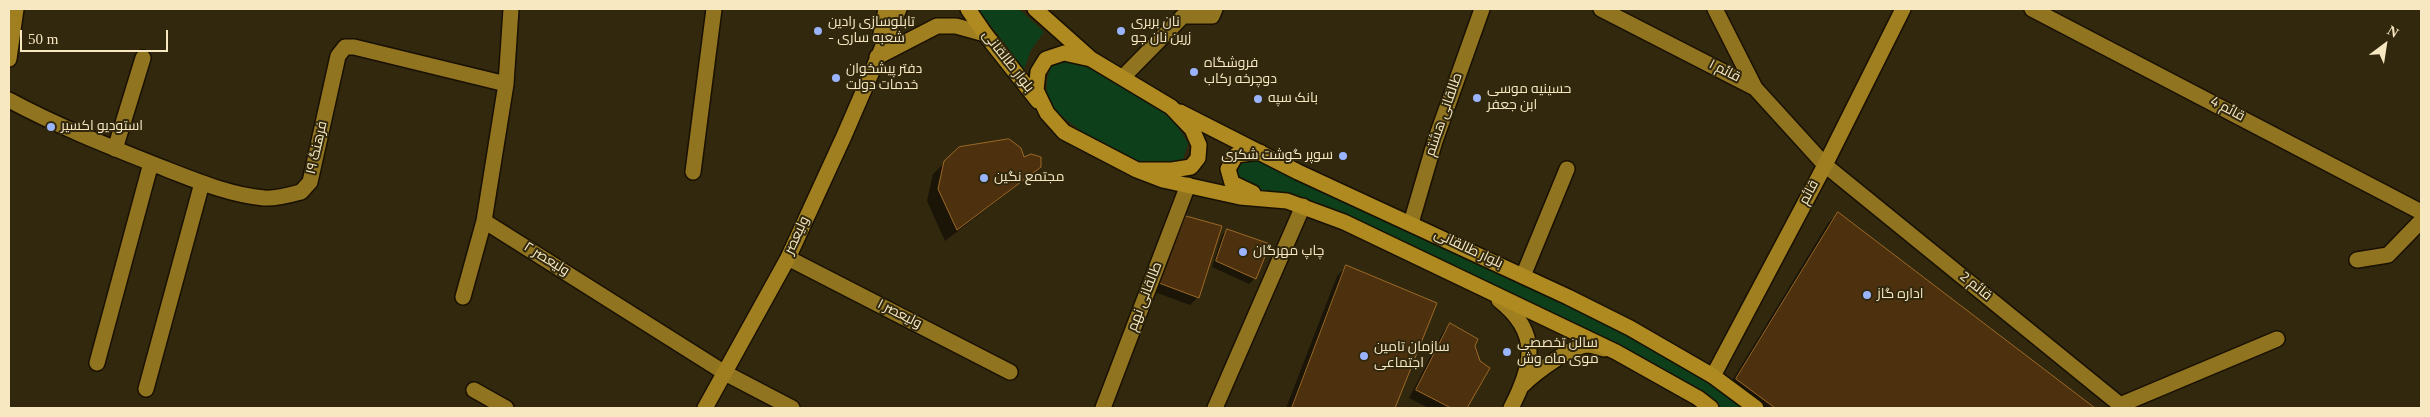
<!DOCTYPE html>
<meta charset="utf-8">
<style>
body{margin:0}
#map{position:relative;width:2430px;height:417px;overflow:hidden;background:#31280e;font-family:Georgia,serif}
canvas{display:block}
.frame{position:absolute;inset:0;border:10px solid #f7e8c2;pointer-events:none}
.north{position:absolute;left:2360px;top:20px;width:50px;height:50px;-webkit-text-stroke:4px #31280e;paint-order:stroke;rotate:31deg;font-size:14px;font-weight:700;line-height:20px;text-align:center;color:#f7e8c2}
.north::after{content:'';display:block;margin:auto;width:18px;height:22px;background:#f7e8c2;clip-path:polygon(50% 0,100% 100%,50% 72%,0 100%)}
.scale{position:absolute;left:20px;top:30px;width:148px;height:22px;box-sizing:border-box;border:2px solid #f7e8c2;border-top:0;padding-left:6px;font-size:15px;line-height:18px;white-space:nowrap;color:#f7e8c2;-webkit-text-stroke:4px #31280e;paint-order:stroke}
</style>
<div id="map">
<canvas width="2430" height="417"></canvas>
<div class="frame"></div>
<div class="north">N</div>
<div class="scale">50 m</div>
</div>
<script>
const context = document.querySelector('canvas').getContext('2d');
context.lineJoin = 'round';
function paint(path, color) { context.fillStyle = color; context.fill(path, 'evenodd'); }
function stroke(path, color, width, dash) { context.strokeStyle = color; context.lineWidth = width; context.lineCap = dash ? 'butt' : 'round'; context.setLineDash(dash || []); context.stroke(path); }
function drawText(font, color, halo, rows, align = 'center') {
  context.font = font + ' Georgia,Cairo,serif'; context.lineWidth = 4; context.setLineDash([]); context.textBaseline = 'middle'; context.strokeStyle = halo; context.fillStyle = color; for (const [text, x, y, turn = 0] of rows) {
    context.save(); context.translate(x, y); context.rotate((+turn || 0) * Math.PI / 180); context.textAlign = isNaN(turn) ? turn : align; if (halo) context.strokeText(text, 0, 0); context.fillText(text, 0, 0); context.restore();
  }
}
const green = new Path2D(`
 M978,9H1019L1044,32L1031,50L1024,69Z
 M1069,61C1100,71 1142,93 1167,115C1176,122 1182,134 1188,143L1183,160C1171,162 1154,167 1141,164C1123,159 1062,121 1052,106C1044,92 1046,79 1051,66Z
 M1259,159L1271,162L1659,349L1749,408H1720L1701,394L1323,208L1287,193L1266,194L1246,183L1236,174L1243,161Z`);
const shadow = new Path2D(`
 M960,148L1024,158L1039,166L1027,178L945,241L927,201L933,174Z
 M1838,213L2092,408H1753L1727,389L1828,223Z
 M1187,217L1198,297L1190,305L1152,291L1179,225Z
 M1227,230L1268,244L1255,278L1249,284L1212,267L1222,235Z
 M1346,267L1436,304L1394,408H1286L1337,276Z
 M1450,324L1474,346L1479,362L1489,368L1466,408H1429L1409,398L1443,332Z`);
const building = new Path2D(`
 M1009,139L1021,148L1024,157L1031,154L1041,157V167L957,230L938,189L944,161L959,147Z
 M1838,212L2095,408H1775L1736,379Z
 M1186,216L1222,226L1199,298L1159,283Z
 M1227,229L1270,244L1256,279L1216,261Z
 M1346,265L1437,303L1395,408H1292Z
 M1450,323L1478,339L1475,346L1480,361L1490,368L1467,408H1451L1416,390Z`);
const street = new Path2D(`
 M511,9L506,84L484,221L725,373L792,408
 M1601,9L1755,88L1825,165L2124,408
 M1715,9L1755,88
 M2032,9L2421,212
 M1123,77L1183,16H1212L1215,9
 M9,100C59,127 113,148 166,169C197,181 230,195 264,198C276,199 290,195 301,192L310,182L338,56L345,47H354L506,84
 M115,149L143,58
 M693,172L714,9
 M1411,223L1435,141L1482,9
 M788,258L1010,372
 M2357,260L2388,255L2421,221
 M1523,276L1567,169
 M463,297L484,221
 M97,363L151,163
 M146,389L202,183
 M474,390L506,408
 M2120,405L2277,339
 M1103,408L1188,185
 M1215,408L1303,206`);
const secondary = new Path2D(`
 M881,34L886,9
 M877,57L937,26H956L985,34
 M9,59L16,9
 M1499,300C1541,333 1533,365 1511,408
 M1713,376L1825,165L1903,9
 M1523,385C1535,373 1571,346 1588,345C1593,345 1599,348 1604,349
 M705,408L788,258L844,136L899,9`);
const primary = new Path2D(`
 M968,9L985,34L1038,101
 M1035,9L1090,58
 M1180,112L1298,172L1568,297L1630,328L1713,376L1756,408
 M1137,170H1172L1191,167L1198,158L1199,145L1192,129L1171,107L1091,59L1064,53L1046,59L1038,72L1036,90L1047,113L1064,132L1137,170L1163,180L1240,197L1287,201L1344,222L1616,352L1698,398L1711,408
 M1253,193L1232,183L1228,169L1236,155L1260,152`);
const markers = [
 [818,31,5,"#9ab5fd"],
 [1121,31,5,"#9ab5fd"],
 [1194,72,5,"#9ab5fd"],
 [836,78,5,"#9ab5fd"],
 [1477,98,5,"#9ab5fd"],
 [1258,99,5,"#9ab5fd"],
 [51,127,5,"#9ab5fd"],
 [1343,156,5,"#9ab5fd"],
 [984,178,5,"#9ab5fd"],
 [1243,252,5,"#9ab5fd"],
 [1867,295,5,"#9ab5fd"],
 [1507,352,5,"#9ab5fd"],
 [1364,356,5,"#9ab5fd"]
];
const poiNames = [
 ["تابلوسازی رادین",828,23],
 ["- شعبه ساری",828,39],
 ["نان بربری",1131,23],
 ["زرین نان جو",1131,39],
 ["فروشگاه",1204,64],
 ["دوچرخه رکاب",1204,80],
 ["دفتر پیشخوان",846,70],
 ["خدمات دولت",846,86],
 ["حسینیه موسی",1487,90],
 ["ابن جعفر",1487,106],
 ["بانک سپه",1268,99],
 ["استودیو اکسیر",61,127],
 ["سوپر گوشت شکری",1333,156,"right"],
 ["مجتمع نگین",994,178],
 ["چاپ مهرگان",1253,252],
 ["اداره گاز",1877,295],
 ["سالن تخصصی",1517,344],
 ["موی ماه وش",1517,360],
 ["سازمان تامین",1374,348],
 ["اجتماعی",1374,364]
];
const streetNames = [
 ["بلوار طالقانی",1007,62,52],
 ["قائم ١",1724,72,27],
 ["قائم 4",2227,110,28],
 ["طالقانی هشتم",1445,115,-71],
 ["فرهنگ ۱۹",318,148,-77],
 ["قائم",1810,193,-62],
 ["ولیعصر",798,236,-65],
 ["بلوار طالقانی",1468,250,25],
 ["ولیعصر ٢",546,260,32],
 ["قائم 2",1975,287,39],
 ["طالقانی نهم",1146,297,-69],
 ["ولیعصر ١",899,315,27]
];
paint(green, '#0d3f1b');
paint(shadow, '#0007');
paint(building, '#4d310e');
stroke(building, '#9d6926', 1);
stroke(street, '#191000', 18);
stroke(secondary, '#191000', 18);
stroke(primary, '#191000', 18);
stroke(street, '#91741f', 15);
stroke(secondary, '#9f7f1f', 15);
stroke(primary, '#ae8a20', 15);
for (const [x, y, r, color] of markers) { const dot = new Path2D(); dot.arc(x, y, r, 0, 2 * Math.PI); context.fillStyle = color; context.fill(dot); stroke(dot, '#31280e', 2); }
drawText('14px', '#f7e8c2', '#31280e', poiNames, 'left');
drawText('14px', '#f7e8c2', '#31280e', streetNames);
</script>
